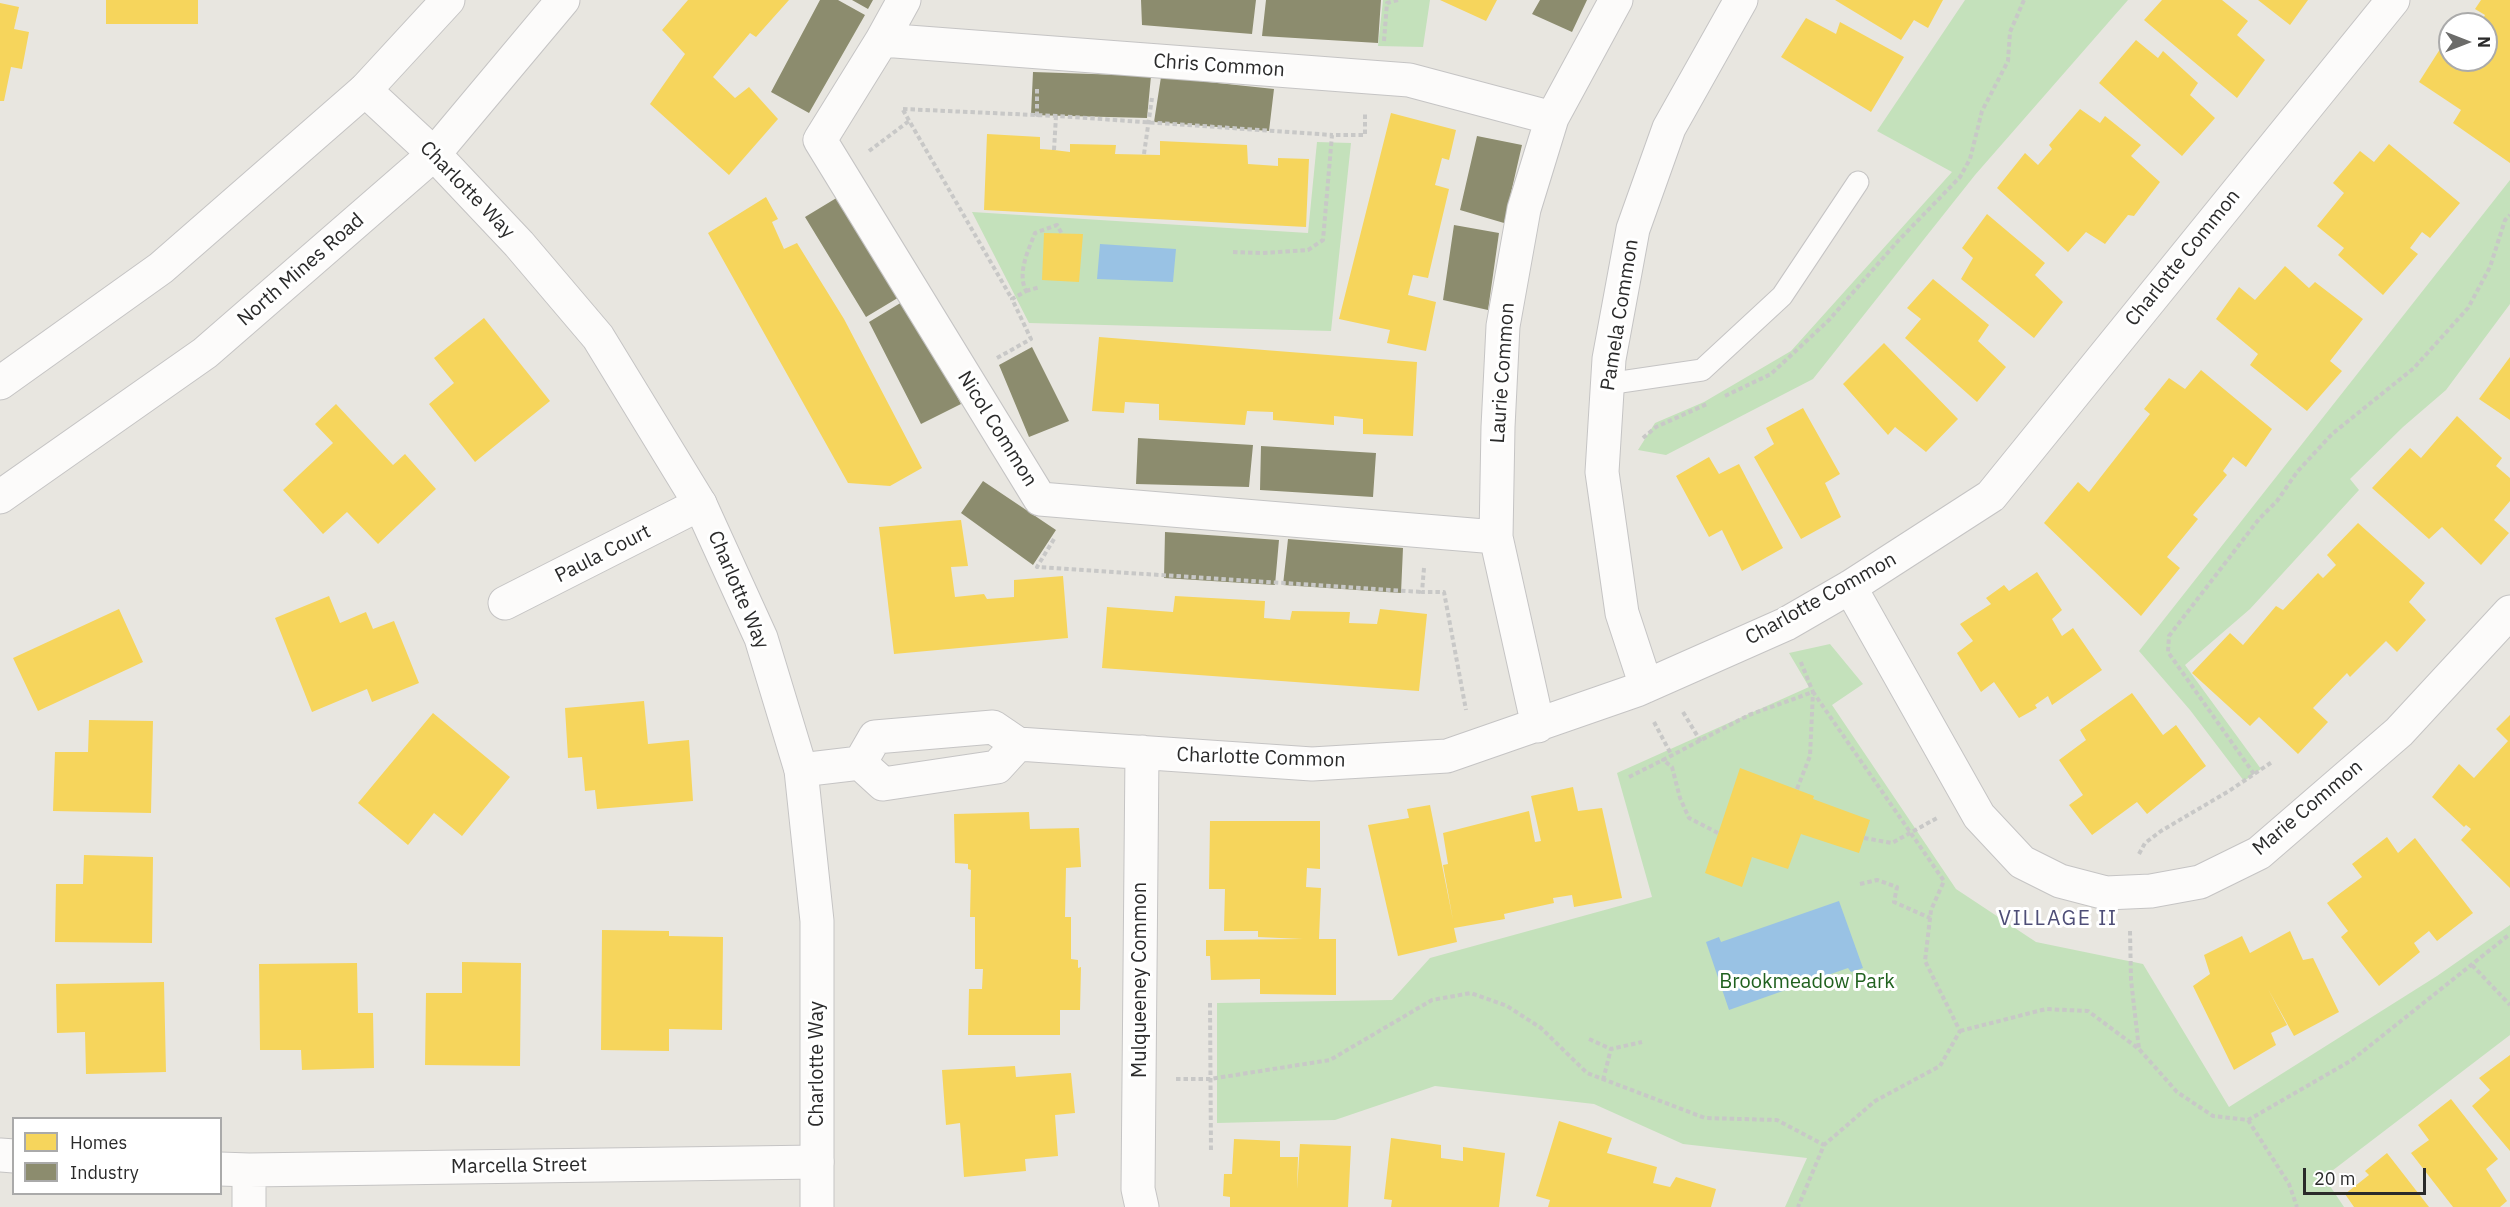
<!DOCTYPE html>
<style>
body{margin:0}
#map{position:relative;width:2510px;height:1207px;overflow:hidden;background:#e8e6e0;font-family:"IBM Plex Sans",sans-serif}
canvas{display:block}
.legend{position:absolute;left:12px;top:1117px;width:210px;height:78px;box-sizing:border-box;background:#fff;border:2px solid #aaa;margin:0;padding:8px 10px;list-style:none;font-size:18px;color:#2a2a2a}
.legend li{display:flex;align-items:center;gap:12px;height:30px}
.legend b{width:30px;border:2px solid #aaa}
.north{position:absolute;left:2438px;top:12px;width:60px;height:60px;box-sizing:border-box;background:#fff;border:2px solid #aaa;border-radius:50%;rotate:90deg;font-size:16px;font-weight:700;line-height:24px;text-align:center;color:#2a2a2a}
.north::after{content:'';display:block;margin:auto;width:21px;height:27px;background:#6c6c6a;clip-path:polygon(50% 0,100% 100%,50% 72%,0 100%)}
.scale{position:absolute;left:2303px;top:1168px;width:123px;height:27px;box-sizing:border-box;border:3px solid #2a2a2a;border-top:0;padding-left:8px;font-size:18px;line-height:21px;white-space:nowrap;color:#2a2a2a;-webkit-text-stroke:4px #fff;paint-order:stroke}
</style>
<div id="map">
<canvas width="2510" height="1207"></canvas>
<ul class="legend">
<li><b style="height:16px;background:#f6d55c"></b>Homes</li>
<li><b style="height:16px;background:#8c8c6e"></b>Industry</li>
</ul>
<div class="north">N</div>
<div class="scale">20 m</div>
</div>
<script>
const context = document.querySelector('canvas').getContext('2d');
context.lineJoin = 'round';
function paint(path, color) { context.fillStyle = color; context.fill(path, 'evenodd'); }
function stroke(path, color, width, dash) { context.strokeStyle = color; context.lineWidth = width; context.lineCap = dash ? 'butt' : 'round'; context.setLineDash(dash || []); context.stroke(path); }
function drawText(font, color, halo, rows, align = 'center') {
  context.font = font + ' "IBM Plex Sans",sans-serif'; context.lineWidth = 6; context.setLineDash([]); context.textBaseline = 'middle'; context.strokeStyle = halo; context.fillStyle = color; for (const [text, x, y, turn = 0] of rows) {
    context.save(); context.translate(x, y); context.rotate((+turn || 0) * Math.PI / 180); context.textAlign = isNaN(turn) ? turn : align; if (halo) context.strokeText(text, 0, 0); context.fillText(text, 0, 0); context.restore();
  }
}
const green = new Path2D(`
 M1383,0H1430L1423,47L1378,46Z
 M1965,0H2128L1975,175L1813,379L1666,455L1638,450L1655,423L1704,402L1791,351L1952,172L1877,131Z
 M1317,142L1351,143L1331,331L1029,323L972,212L1308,233Z
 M2510,180V304L2446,390L2403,427L2350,479L2359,490L2250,609L2185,665L2261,769L2244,781L2190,710L2139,651Z
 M1830,644L1863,684L1832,705L1956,889L2036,942L2143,964L2229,1107L2437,976L2510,925V1035L2324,1177L2344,1207H1785L1807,1158L1683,1144L1594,1104L1435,1086L1335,1120L1217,1123V1003L1392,1000L1430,958L1652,897L1617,773L1809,687L1789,653Z`);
const water = new Path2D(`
 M1100,244L1176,249L1173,282L1097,279Z
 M1839,901L1863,968L1851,972L1848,968L1729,1010L1706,942L1719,937L1721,942Z`);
const homes = new Path2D(`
 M106,0H198V24H106Z
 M688,0H789L756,37L750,33L713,77L735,98L749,87L778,119L729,175L650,104L685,54L662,30Z
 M1440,0H1497L1486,21Z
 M1835,0H1943L1928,28L1914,20L1901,40Z
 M2162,0H2222L2248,21L2237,35L2265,60L2237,98L2144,20Z
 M2258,0H2308L2290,25Z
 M2481,0H2510V163L2453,123L2461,110L2419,82L2442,46L2450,52V60H2486V24H2480L2485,15L2475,9Z
 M0,3L19,7L14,29L29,32L22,69L11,67L4,101H0Z
 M1806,18L1836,34L1840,22L1904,57L1871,112L1781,57Z
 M2136,40L2158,58L2163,51L2198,83L2190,95L2215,118L2182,156L2099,83Z
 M2080,109L2100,123L2105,116L2141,145L2131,156L2160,182L2134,216L2128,215L2105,244L2086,232L2068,252L1997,188L2025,153L2038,165L2052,149L2049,145Z
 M1391,113L1456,130L1449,160L1442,158L1435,185L1449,189L1428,278L1413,275L1408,295L1436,302L1426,351L1387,343L1390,330L1339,319Z
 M987,134L1040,137V149L1054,150L1070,152V144L1116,145L1115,154L1160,155V141L1247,145L1248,164L1278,166V158L1309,159L1306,227L984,210Z
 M2389,144L2460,203L2430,238L2422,232L2410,248L2418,254L2383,295L2338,255L2344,248L2317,226L2344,193L2333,183L2360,151L2374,162Z
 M766,197L778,219L772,222L784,249L797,243L844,319L922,468L890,486L848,483L708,233Z
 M1987,214L2045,263L2035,275L2063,302L2034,338L1961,279L1973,258L1962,248Z
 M1044,233L1083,234L1079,282L1042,280Z
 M2285,266L2309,288L2315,282L2363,319L2330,361L2342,371L2307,411L2250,365L2258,354L2216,319L2239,287L2255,300Z
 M1933,279L1989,325L1978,341L2006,367L1977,402L1905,338L1921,319L1907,308Z
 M484,318L550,401L475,462L429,404L454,383L434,358Z
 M1099,337L1417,362L1413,436L1363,434V419L1334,416V425L1273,420V412L1247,411L1245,425L1159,420V404L1125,402L1124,413L1092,411Z
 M1884,343L1958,419L1926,452L1895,427L1888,435L1843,384Z
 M2510,357V420L2479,399Z
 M2201,370L2272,429L2246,467L2233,457L2223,471L2227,475L2193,515L2198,519L2167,557L2180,568L2141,616L2044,523L2078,482L2089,492L2150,414L2144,409L2169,378L2185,389Z
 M336,404L393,465L405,454L436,489L378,544L347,512L323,534L283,490L333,443L315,424Z
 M1803,408L1840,474L1825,483L1841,517L1801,539L1754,457L1774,444L1766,428Z
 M2457,416L2502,458L2496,466L2510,478V501L2494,520L2509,533L2481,565L2442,527L2429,539L2372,488L2410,448L2421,458Z
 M1709,457L1719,474L1739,464L1783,548L1742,571L1722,530L1709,537L1676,476Z
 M961,520L968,566L951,567L955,597L984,594L987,599L1014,597V580L1063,576L1068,638L894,654L879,527Z
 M2358,523L2425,583L2409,602L2426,620L2397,652L2386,641L2350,677L2347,673L2313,708L2328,722L2298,754L2259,717L2250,726L2192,673L2230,633L2243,645L2276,606L2283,610L2318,573L2323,578L2336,565L2327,555Z
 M2037,572L2062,610L2052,619L2062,636L2073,628L2102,670L2052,705L2048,696L2035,705L2037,708L2019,718L1994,682L1981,692L1957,653L1973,641L1960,624L1991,604L1986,598L2004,585L2009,591Z
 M329,596L340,623L366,612L373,629L394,621L419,683L372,702L367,689L312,712L275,618Z
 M1175,596L1265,601L1264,618L1290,620L1292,611L1350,612L1349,623L1377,624L1380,609L1427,614L1419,691L1102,668L1107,607L1173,612Z
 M119,609L143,662L38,711L13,658Z
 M2132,693L2163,735L2176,725L2206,766L2147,814L2137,802L2092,835L2069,805L2083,795L2059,760L2086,740L2080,730Z
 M644,701L648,744L689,740L693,801L597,809L595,790L585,791L582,757L568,758L565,708Z
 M433,713L510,777L462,836L434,813L408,845L358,803Z
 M2510,715V888L2461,840L2471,829L2466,825L2464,827L2432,797L2459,764L2474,778L2508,741L2496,729Z
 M89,720L153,721L151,813L53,811L55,752H88Z
 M1740,768L1814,796L1813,799L1870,820L1859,853L1801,834L1788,869L1752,857L1742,887L1705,873Z
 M1573,787L1578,811L1602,808L1622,898L1574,907L1572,895L1553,898L1554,903L1504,914L1505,919L1454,928L1457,942L1398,956L1368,825L1409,818L1407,809L1430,805L1453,920L1443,865L1448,864L1443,833L1529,811L1535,842L1541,841L1531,796Z
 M1029,812L1030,829L1079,828L1081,867L1066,868L1065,917H1071V959L1078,960V968L1081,967L1080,1010H1060V1035H968L969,989H982L983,969H975V917H970L971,870L968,869V864L955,863L954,814Z
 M1210,821H1320V869L1307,868L1306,887L1321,888L1319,939H1336V995L1260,994V979L1211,980L1210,956H1206V940L1303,939L1258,937V931H1224L1225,889H1209Z
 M2387,837L2398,853L2415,838L2473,913L2437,941L2429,931L2414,943L2420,952L2379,986L2341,937L2348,931L2327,903L2362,877L2352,864Z
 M84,855L153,857L152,943L55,942L56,884H83Z
 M602,930L669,931V936L723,937L722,1030L669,1029V1051L601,1050Z
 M2290,931L2303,960L2313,958L2339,1012L2294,1036L2268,989L2287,1025L2271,1033L2276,1045L2234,1070L2193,986L2210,974L2204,955L2242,936L2250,953Z
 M462,962L521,963L520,1066L425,1065L426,993H462Z
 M357,963L358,1013H373L374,1068L302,1070L301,1050H260L259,964Z
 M164,982L166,1072L86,1074L85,1032L57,1033L56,984Z
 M2510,1055V1151L2472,1106L2490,1090L2479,1078Z
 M1015,1066L1016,1077L1071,1073L1075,1113L1055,1115L1058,1156L1025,1159L1026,1171L964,1177L960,1123L946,1125L942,1070Z
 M2451,1099L2498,1159L2486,1169L2507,1201L2500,1207H2453L2411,1153L2429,1140L2418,1125Z
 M1559,1121L1612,1138L1607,1153L1657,1167L1653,1183L1670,1187L1676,1177L1716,1189L1711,1207H1548L1550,1200L1536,1196Z
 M1391,1138L1441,1145V1158L1463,1161V1147L1505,1153L1499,1207H1391L1392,1200L1384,1199Z
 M1234,1139L1280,1141V1157H1298L1297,1189L1300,1144L1351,1146L1348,1207H1230V1197L1223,1196L1224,1174H1232Z
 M2387,1153L2429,1207H2354L2345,1194L2369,1175L2365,1171Z`);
const industry = new Path2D(`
 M820,0H838L865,15L809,113L771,92Z
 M852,0H873L868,9Z
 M1141,0H1256L1252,34L1142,25Z
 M1266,0H1381L1378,43L1262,36Z
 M1540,0H1587L1572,32L1532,14Z
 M1033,72L1151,76L1147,118L1031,115Z
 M1161,77L1274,89L1269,131L1154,122Z
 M1477,136L1522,145L1504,223L1460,210Z
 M843,194L906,293L866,317L805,217Z
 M1454,225L1499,233L1488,310L1443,300Z
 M907,299L961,404L921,424L869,322Z
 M1032,347L1069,421L1029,437L999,365Z
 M1138,438L1253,445L1249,487L1136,484Z
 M1261,446L1376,453L1373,497L1260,490Z
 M983,481L1056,530L1033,565L961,513Z
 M1165,532L1279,540L1275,585L1164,578Z
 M1288,539L1403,548L1401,593L1283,585Z`);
const path = new Path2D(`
 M1384,41L1387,3L1398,0
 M1037,89V115H1039
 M903,109L1057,116L1332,135
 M903,110L1012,299
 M1054,150L1056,116
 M869,151L909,121
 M1144,154L1152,98
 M1233,252L1262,253L1308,250L1323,240L1332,135H1365V113
 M1026,291L1040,287
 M997,358L1031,339L1012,299L1026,291C1017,273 1028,251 1035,233L1057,225L1062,234
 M1725,396L1771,374L1829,320L1898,241L1960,177L1970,159L1982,111L2008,61L2010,32L2024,0
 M1643,438L1656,427L1707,404
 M1054,539L1037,567L1422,592
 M1424,568L1422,592H1444L1466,710
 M1683,712L1701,742
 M1654,722L1672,756
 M2254,774L2168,652L2169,636L2259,519L2277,501L2297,472L2332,434L2414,368L2468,308L2490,267L2505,220L2510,215
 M1629,777L1663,760
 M1797,789L1810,756L1813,692L1800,660
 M1718,833L1689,818L1680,798L1672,767L1663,760L1749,715L1813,692L1944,881L1931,910L1925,961L1960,1031L1940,1066L1875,1101L1824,1145L1798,1207
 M1864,838L1892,843L1937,818
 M2139,854L2145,843L2161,831L2229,791L2272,762
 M1860,884L1877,880L1897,887L1894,902L1930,918
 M2130,931L2131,980L2139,1049
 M2472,965L2510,1005
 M1210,1003L1211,1153
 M1960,1031L2046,1009L2088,1011L2139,1049L2177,1092L2213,1116L2248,1120L2352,1060L2510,934
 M1589,1039L1611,1049
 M1176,1079H1210L1330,1060L1432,1000L1471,993L1507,1006L1541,1028L1587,1073L1705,1118L1777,1120L1824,1145
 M1603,1080L1611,1049L1642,1042
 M2248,1120L2289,1184L2297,1207`);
const service = new Path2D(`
 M1607,384L1702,370L1782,296L1858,182`);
const minor = new Path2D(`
 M904,0L882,40L820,140L1040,499L1496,537
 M882,40L1409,80L1552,118
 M1850,587L1979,816L2022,862L2060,881L2106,893L2151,891L2200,882L2259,853L2399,732L2510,612
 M505,603L700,504
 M1646,686L1622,613L1602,472L1609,359L1633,229L1669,128L1741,0
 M1538,726L1496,537L1498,427L1503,326L1524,209L1552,118L1616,0
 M860,763L875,737L993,727L1018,744L1312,764L1447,756L1637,690L1786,624L1850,587L1991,496L2393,0
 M801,770L860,763L883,784L997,767L1018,744
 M0,1155L14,1156
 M220,1169L249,1170L817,1162
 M249,1170V1207
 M1142,1207L1138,1189L1142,752`);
const tertiary = new Path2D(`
 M365,90L434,154L519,244L598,337L700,504L761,638L801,770L817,921V1207`);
const secondary = new Path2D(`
 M0,383L161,268L365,90L448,0
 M0,497L205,353L434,154L563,0`);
const streetNames = [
 ["Chris Common",1219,66,4],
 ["Charlotte Way",467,190,46],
 ["Charlotte Common",2183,258,-51],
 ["North Mines Road",301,270,-41],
 ["Pamela Common",1620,315,-81],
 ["Laurie Common",1503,373,-86],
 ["Nicol Common",997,429,58],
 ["Paula Court",603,554,-27],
 ["Charlotte Way",738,590,67],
 ["Charlotte Common",1821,599,-29],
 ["Charlotte Common",1261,758,2],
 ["Marie Common",2308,808,-40],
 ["Mulqueeney Common",1140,980,-90],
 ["Charlotte Way",817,1064,-90],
 ["Marcella Street",519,1166,-1]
];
const parkNames = [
 ["Brookmeadow Park",1807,982]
];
const neighbourhoodNames = [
 ["VILLAGE II",2058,919]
];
paint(green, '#c4e1bb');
paint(water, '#99c2e4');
paint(homes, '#f6d55c');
paint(industry, '#8c8c6e');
stroke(service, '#c5c4c4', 23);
stroke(minor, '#c5c4c4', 35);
stroke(tertiary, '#c5c4c4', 35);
stroke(secondary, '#c5c4c4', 35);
stroke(path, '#c8c8c7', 4, [4.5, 3]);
stroke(service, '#fcfbfa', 21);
stroke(minor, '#fcfbfa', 33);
stroke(tertiary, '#fcfbfa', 33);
stroke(secondary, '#fcfbfa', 33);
drawText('20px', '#2a2a2a', '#fff', streetNames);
drawText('20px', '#20611f', '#fff', parkNames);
context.letterSpacing = '1.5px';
drawText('21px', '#4e4e77', '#fff', neighbourhoodNames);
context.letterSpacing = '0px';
</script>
